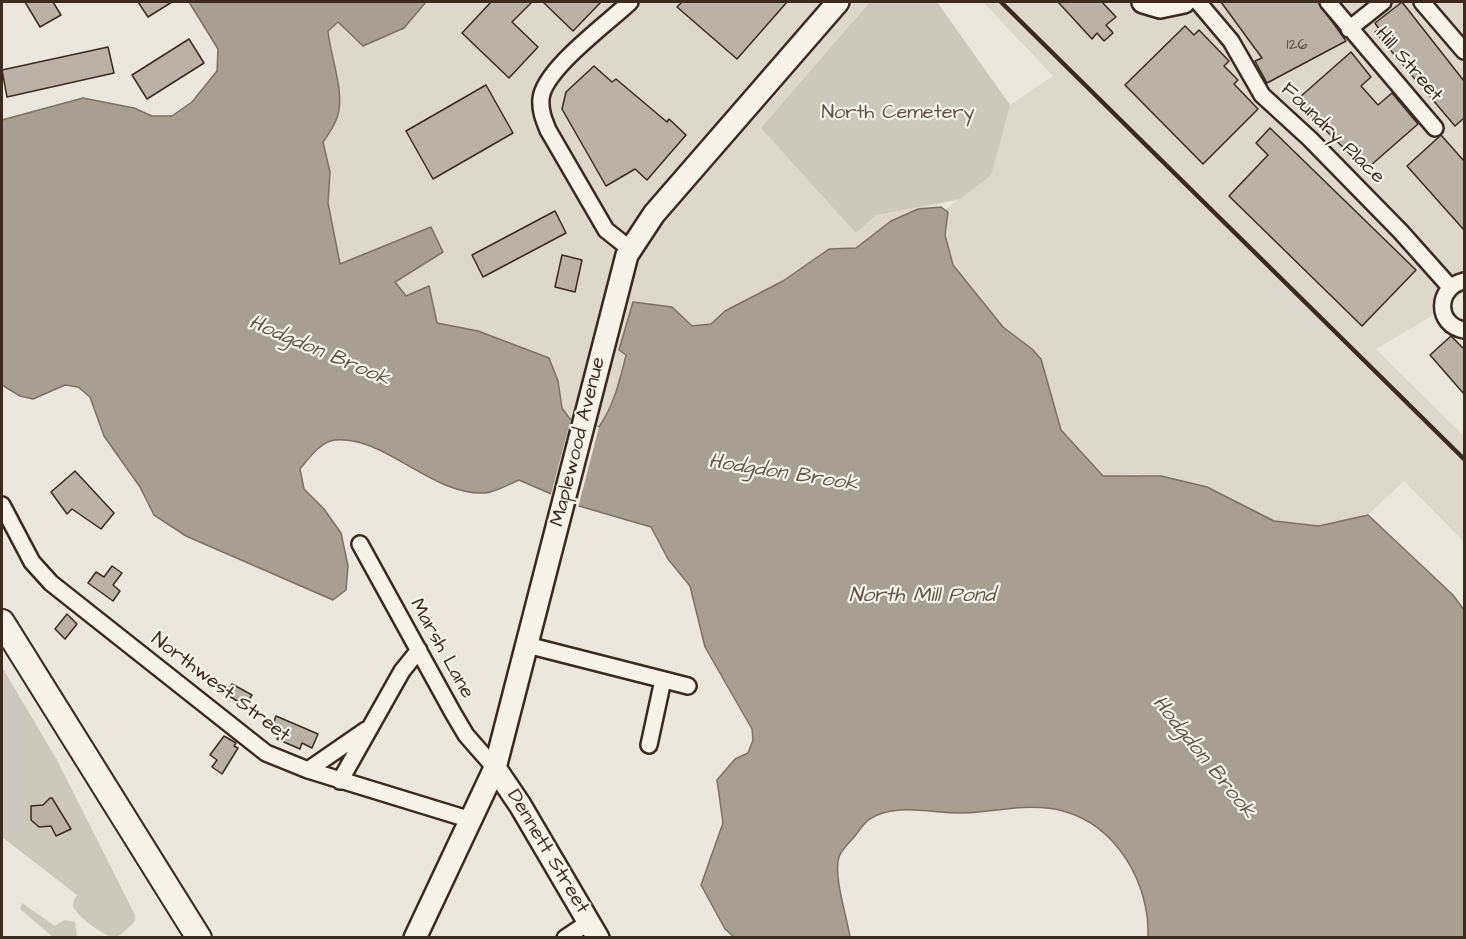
<!DOCTYPE html>
<style>
body{margin:0}
#map{position:relative;width:1466px;height:939px;overflow:hidden;background:#ece7dc;font-family:"Architects Daughter",sans-serif}
canvas{display:block}
.frame{position:absolute;inset:0;border:3px solid #3b2a1e;pointer-events:none}
</style>
<div id="map">
<canvas width="1466" height="939"></canvas>
<div class="frame"></div>
</div>
<script>
const context = document.querySelector('canvas').getContext('2d');
context.lineJoin = 'round';
function paint(path, color) { context.fillStyle = color; context.fill(path, 'evenodd'); }
function stroke(path, color, width, dash) { context.strokeStyle = color; context.lineWidth = width; context.lineCap = dash ? 'butt' : 'round'; context.setLineDash(dash || []); context.stroke(path); }
function drawText(font, color, halo, rows, align = 'center') {
  context.font = font + ' "Architects Daughter",sans-serif'; context.lineWidth = 4.5; context.setLineDash([]); context.textBaseline = 'middle'; context.strokeStyle = halo; context.fillStyle = color; for (const [text, x, y, turn = 0] of rows) {
    context.save(); context.translate(x, y); context.rotate((+turn || 0) * Math.PI / 180); context.textAlign = isNaN(turn) ? turn : align; if (halo) context.strokeText(text, 0, 0); context.fillText(text, 0, 0); context.restore();
  }
}
const built = new Path2D(`
 M426,2H937L1010,105L1053,76L983,2H1464V292L1442,310L1376,349L1464,436V542L1404,481L1368,515L1319,526L1274,521L1232,499L1138,474L1103,476L1061,430L1041,359L1032,349L1003,327L953,265L945,235L948,218L946,209L958,200L918,209L899,218L856,248L829,249L783,281L725,311L711,324L692,326L672,307L633,302L618,387L608,414L599,427L570,419L562,408L558,381L478,331L437,323L406,297L395,282L442,252L367,255L340,265L328,203L330,172L323,142L338,117V82L329,48L328,30L338,22L352,38L417,12Z`);
const green = new Path2D(`
 M870,2H937L1010,105L991,175L960,199L876,215L856,233L761,128Z
 M2,667L57,760L135,915V921C130,926 123,934 116,937C107,939 78,917 74,908C71,903 75,899 77,895L2,837Z
 M22,903L55,926L64,920L75,922L77,937H53L20,909Z`);
const water = new Path2D(`
 M189,2H426L404,28L363,46L338,22L328,31C330,56 346,94 337,118C334,126 328,135 323,142L330,172L328,203L340,264L431,227L443,252L395,282L406,296L429,286L437,323L478,331L549,358L558,381L562,408L570,419L599,427C614,405 620,380 626,355L619,350L633,302L672,307L692,326L711,324L725,311L783,281L829,249L856,248L891,221L918,209L941,207L948,212L945,235L953,265L1003,327L1032,349L1041,359L1061,430L1103,476H1161L1207,487L1274,521L1319,526L1368,515L1453,595L1464,610V937H1148C1150,885 1118,826 1063,811C1031,802 996,812 964,813C935,814 895,802 870,819C864,822 860,830 855,836C850,842 841,850 839,857C833,876 847,917 850,937H734L725,929L701,885L723,823L717,780L735,759L748,753L753,740L752,729L705,647L690,586L668,559L651,527L579,506L519,480C509,484 496,492 485,493C432,496 384,435 335,440C320,442 309,458 300,469L304,489L324,509L341,533L348,566L346,590L333,600L186,536L154,515L140,487L104,436L90,397L78,387L65,385L33,399L20,396L2,385V120L83,98L134,108L152,116H172L192,102L217,71L218,49Z`);
const pier = new Path2D(`
 M571,419L599,427L578,508L550,498Z`);
const building = new Path2D(`
 M25,2H53L61,15L40,27Z
 M138,2H172L148,17Z
 M491,2H532L512,22L538,47L509,78L462,33Z
 M543,2H601L573,31Z
 M682,2H787L737,59L677,7Z
 M1058,2H1102L1116,17L1106,25L1113,33L1104,41L1097,33L1092,39Z
 M1221,2H1318L1346,41L1267,83L1255,61L1262,58Z
 M1402,2L1464,81V118L1455,126L1375,32L1379,29L1375,23Z
 M1185,26L1194,35L1199,30L1229,61L1224,66L1238,80L1234,84L1258,109L1203,164L1125,85Z
 M189,39L204,63L147,99L132,75Z
 M108,47L114,73L7,97L2,70Z
 M1351,52L1371,77L1361,86L1378,105L1392,93L1418,124L1370,166L1365,160L1360,164L1299,104L1300,97Z
 M594,66L612,82L616,79L667,122L669,119L686,135L647,180L635,169L606,186L562,109L566,92Z
 M486,85L513,133L433,179L406,131Z
 M1270,128L1416,270L1362,326L1229,196L1268,155L1256,143Z
 M1441,135L1464,161V230L1407,166Z
 M555,211L566,233L483,277L472,255Z
 M562,255L582,260L575,292L555,287Z
 M1451,336L1464,349V394L1430,355Z
 M75,471L114,513L101,529L72,509L67,514L51,492Z
 M112,566L122,573L113,585L120,591L113,601L88,583L96,572L104,577Z
 M67,614L77,624L65,639L55,629Z
 M232,684L252,695L245,706L226,694Z
 M276,716L318,734L312,748L302,743L300,749L277,739L281,731L272,727Z
 M224,736L236,743L234,746L238,748L222,774L212,767L217,760L210,755Z
 M50,798H52L71,829L56,836L51,826L39,827L31,820V806L43,805Z`);
const street = new Path2D(`
 M630,2C608,23 543,70 541,99C540,111 544,120 548,130L606,230L630,249
 M1198,2L1231,41L1262,95L1310,139L1401,232L1450,287
 M1328,2L1435,128
 M1422,2L1464,51
 M1349,29L1383,2
 M1464,281C1436,287 1435,325 1464,330
 M2,505L32,562L51,583L266,753L308,770L471,820
 M360,544L453,713L466,735L495,768
 M527,645L688,686
 M649,745L663,680
 M308,770L366,730
 M340,781L402,671L419,650
 M565,938L589,922`);
const secondary = new Path2D(`
 M1143,2L1160,7L1184,2
 M495,768L520,805L598,938
 M415,938L495,768L627,255L654,214L838,2`);
const primary = new Path2D(`
 M2,622L199,938`);
const rail = new Path2D(`
 M1001,2L1464,459`);
const numberNames = [
 ["126",1297,46]
];
const streetNames = [
 ["Hill Street",1408,65,49],
 ["Foundry Place",1332,134,44],
 ["Maplewood Avenue",579,442,-76],
 ["Marsh Lane",441,649,61],
 ["Northwest Street",220,688,37],
 ["Dennett Street",547,852,59]
];
const parkNames = [
 ["North Cemetery",898,114]
];
const waterNames = [
 ["Hodgdon Brook",319,352,23],
 ["Hodgdon Brook",783,474,9],
 ["North Mill Pond",922,597],
 ["Hodgdon Brook",1203,758,51]
];
paint(built, '#ddd7cc');
paint(green, '#cec8bc');
paint(water, '#a89f93');
stroke(water, '#7c7064', 1.5);
paint(pier, '#ece7dc');
paint(building, '#bab2a7');
stroke(building, '#3b2a1e', 1.5);
stroke(street, '#3b2a1e', 20);
stroke(secondary, '#3b2a1e', 26);
stroke(primary, '#3b2a1e', 28);
stroke(street, '#f7f3e8', 15);
stroke(secondary, '#f7f3e8', 21);
stroke(primary, '#f7f3e8', 24);
stroke(rail, '#3b2a1e', 4.5);
drawText('16px', '#5b4c40', null, numberNames);
drawText('20px', '#3b2a1e', '#f7f3e8', streetNames);
drawText('20px', '#605246', '#f7f3e8', parkNames);
drawText('italic 21px', '#615347', '#f7f3e8', waterNames);
</script>
